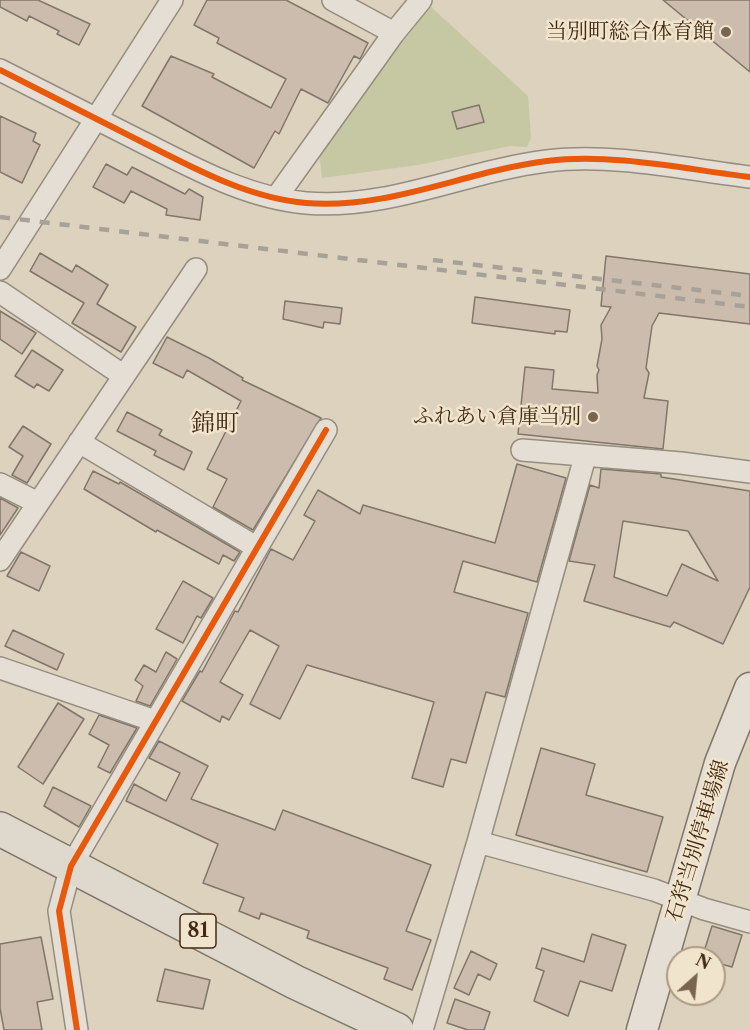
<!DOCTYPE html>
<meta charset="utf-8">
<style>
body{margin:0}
#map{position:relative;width:750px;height:1030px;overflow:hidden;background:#dcd2be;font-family:"Libre Caslon Text",serif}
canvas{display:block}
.north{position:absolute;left:666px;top:946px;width:60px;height:60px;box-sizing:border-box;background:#f1e4cc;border:2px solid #ac9a82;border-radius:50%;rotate:27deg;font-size:16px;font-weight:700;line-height:24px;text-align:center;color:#442a13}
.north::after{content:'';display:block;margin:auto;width:21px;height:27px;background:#79654f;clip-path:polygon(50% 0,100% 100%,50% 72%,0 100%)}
</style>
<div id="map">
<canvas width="750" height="1030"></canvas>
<div class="north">N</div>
</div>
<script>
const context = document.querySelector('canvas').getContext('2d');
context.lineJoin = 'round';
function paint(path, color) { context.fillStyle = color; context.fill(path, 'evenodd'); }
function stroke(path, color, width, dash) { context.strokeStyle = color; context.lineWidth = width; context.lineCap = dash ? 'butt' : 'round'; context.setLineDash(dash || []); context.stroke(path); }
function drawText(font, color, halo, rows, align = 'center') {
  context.font = font + ' "Libre Caslon Text","Noto Serif JP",serif'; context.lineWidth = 5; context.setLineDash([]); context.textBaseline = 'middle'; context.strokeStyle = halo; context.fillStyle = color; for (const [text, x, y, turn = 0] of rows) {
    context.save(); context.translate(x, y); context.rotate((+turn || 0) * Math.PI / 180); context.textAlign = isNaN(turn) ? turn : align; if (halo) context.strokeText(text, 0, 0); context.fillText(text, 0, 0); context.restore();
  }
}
const green = new Path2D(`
 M430,6L528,96L531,138L527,147L510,146L418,165L322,178L319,151Z`);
const building = new Path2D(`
 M0,0H38L90,24L79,45L57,34L59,31L29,16L27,21L0,7Z
 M207,0H286L368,43L360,59L354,56L328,103L301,89L279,134L275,131L254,168L142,106L171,56L214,74L212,77L271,108L286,79L217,43L219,38L194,25Z
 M663,0H750V72Z
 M479,105L484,122L457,129L452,112Z
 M0,116L36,133L33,141L40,145L22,183L0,172Z
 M106,164L127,175L132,167L185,194L189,189L203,197L200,220L166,215L167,209L131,191L124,203L93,187Z
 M40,253L72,272L76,265L108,285L97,304L136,327L121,352L72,323L84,303L30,271Z
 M606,256L750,274V324L659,313L652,326L646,368L649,373L644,398L668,401L663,449L518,434L525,367L554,370L552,389L598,393L597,375L599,370L597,366L602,339L601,325L611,307L601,306Z
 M475,297L570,310L567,332L555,331V334L472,323Z
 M285,301L342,308L340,324L324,322L323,328L283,319Z
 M0,311L36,333L22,354L0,339Z
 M167,337L209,358L243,378L242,380L321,418L253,530L213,507L227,479L207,469L241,401L187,370L183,378L153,363Z
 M32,350L63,370L49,391L37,384L34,388L15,376Z
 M127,412L162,430L159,435L192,452L184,470L154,455L156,451L117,431Z
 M23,426L51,444L27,483L12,475L23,456L9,447Z
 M517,464L566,478L537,582L463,561L454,592L528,613L505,697L486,692L466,763L451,759L443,787L412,778L434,702L307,665L280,719L250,704L279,646L250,630L220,682L243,695L229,720L222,716L220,722L182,701L200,671L202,672L235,611L238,612L271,549L293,560L315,521L304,515L318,490L360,514L363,505L495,543Z
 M601,469L661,474V477L750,491V587L723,644L674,622L670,627L584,601L595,565L569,561L590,485L599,488ZM623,521L688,531L718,581L682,564L667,596L614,577Z
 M93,471L119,484L120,482L240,552L234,561L223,555L219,564L157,530L156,532L84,489Z
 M0,498L18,508L0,535Z
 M21,552L50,566L39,591L7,576Z
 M183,581L213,598L201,618L197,616L183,643L156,629Z
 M13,630L64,654L57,670L5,646Z
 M166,652L177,659L150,706L136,701L143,686L135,680L144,665L156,672Z
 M58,703L84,719L43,784L18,767Z
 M99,715L137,728L110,773L98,767L109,745L89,734Z
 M159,741L208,766L191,799L275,830L283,810L431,865L406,931L431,940L412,990L384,979L388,968L307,938L309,931L261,913L259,919L239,911L244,898L203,883L218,844L126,801L134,784L166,801L180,773L149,758Z
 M541,748L595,764L586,795L663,817L647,872L516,835Z
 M53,787L91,806L79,827L44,806Z
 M712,926L742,935L732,967L714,962V958H702Z
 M592,934L626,945L612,991L580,981L568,1016L534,1001L544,971L536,968L542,948L584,962Z
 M41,937L53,999L37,1002L42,1030H4L0,1008V944Z
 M471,951L497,964L490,980L478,974L469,995L454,988Z
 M165,969L210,980L203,1009L157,1001Z
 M455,999L490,1012L484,1030H468L447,1023Z`);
const street = new Path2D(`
 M333,0L394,33
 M0,70C47,94 95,118 142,142C194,168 247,198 306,203C389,210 466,171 547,161C613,153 684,169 750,177
 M276,198L394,33L421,0
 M0,269L172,0
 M0,292L124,376
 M79,442L256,547
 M522,450L681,463L750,472
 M0,484L38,503
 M0,560L196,269
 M0,668L155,721
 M478,842L654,890L704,909L750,922
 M77,1030L59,911L71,866L326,430
 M422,1030L478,842L585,457`);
const secondary = new Path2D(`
 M642,1030L720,763L750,688`);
const primary = new Path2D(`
 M0,829L295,982L397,1030`);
const rail = new Path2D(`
 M0,217L750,307
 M433,260L750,296`);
const cycleway = new Path2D(`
 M0,70C47,94 95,118 142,142C194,168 247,198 306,203C389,210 466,171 547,161C613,153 684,169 750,177
 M77,1030L59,911L71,866L326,430`);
const markers = [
 [726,32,6,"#79654f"],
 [593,417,6,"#79654f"]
];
const shields = [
 [198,931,36]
];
const shieldNames = [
 ["81",198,931]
];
const poiNames = [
 ["当別町総合体育館",714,32],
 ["ふれあい倉庫当別",581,417]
];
const streetNames = [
 ["石狩当別停車場線",698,841,-73]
];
const quarterNames = [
 ["錦町",215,424]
];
paint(green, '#c6c7a3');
paint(building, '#ccbcad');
stroke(building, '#807669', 1.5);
stroke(street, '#968d7f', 24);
stroke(secondary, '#807669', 33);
stroke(primary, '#807669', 36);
stroke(street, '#e4ded4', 21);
stroke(secondary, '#e4ded4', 30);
stroke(primary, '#dfd9cd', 33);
stroke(rail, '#a7a197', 4.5, [10, 10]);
stroke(cycleway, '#e8590c', 6);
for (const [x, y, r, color] of markers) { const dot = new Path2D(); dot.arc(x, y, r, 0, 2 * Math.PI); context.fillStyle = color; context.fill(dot); stroke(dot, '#f1e4cc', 2); }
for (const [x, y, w] of shields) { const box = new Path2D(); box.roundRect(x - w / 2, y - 17, w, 34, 4.5); context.fillStyle = '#f1e4cc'; context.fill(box); stroke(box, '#442a13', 1.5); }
drawText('bold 20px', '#442a13', null, shieldNames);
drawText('21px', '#442a13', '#f1e4cc', poiNames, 'right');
drawText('21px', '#442a13', '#f1e4cc', streetNames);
drawText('24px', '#442a13', '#f1e4cc', quarterNames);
</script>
